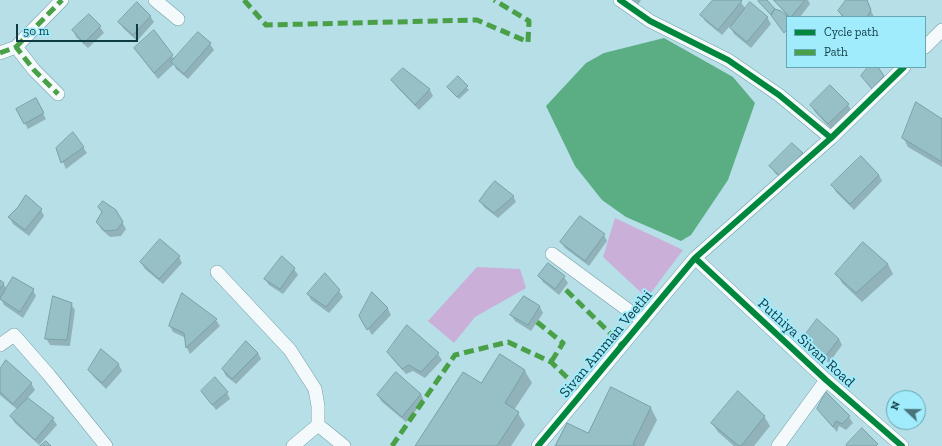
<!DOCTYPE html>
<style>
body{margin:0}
#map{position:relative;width:942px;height:446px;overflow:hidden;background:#b6dfe7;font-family:"Zilla Slab",serif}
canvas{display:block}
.legend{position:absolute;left:786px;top:16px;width:140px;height:52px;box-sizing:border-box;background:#a1ecfc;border:1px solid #66a5b2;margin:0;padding:5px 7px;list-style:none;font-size:12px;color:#0e3a42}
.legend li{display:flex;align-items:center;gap:8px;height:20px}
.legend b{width:20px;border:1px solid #66a5b2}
.north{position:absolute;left:886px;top:390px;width:40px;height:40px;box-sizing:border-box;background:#a1ecfc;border:1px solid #66a5b2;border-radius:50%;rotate:292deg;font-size:11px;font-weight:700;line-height:16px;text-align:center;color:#0e3a42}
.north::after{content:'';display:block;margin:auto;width:14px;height:18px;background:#49747c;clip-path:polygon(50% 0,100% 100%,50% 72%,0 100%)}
.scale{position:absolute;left:16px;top:24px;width:122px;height:18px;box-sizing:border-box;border:2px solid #0e3a42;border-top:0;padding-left:5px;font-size:12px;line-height:14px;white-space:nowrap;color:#0e3a42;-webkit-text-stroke:3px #a1ecfc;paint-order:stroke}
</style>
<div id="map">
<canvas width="942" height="446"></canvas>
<ul class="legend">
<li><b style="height:5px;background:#00873e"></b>Cycle path</li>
<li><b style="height:5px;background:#49a046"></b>Path</li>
</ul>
<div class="north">N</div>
<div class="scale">50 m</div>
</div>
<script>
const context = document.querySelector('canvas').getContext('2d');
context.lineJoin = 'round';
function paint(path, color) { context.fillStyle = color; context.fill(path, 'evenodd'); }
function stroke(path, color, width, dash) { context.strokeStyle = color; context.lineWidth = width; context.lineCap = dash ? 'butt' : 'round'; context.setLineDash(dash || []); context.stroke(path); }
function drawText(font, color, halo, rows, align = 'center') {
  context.font = font + ' "Zilla Slab",serif'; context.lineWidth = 4; context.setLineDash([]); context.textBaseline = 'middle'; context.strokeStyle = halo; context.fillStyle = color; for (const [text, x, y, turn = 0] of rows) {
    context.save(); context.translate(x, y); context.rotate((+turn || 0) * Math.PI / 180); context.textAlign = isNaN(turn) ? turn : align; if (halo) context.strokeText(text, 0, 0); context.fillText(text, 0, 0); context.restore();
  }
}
const forest = new Path2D(`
 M615,218L683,250L647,298L603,257Z
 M477,267L520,269L526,288L475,317L454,343L428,321Z`);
const water = new Path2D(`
 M664,38L733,77L755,103L728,180L691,235L681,241L626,217L602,200L575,166L546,106L586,63L604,53Z`);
const shadow = new Path2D(`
 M618,0H641L635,10Z
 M714,0H739L746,9L767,17L771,24L751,48L734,34L730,26L722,35L705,21L702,15Z
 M774,0H808L810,4L800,17H788Z
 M847,0H866L874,17H842L839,11Z
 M150,16L154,22L137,41L123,28L120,22Z
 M100,27L104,33L88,48L76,37L73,30Z
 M154,32L175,60L198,33L210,44L214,50L188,79L176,69L174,64L158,79L139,54Z
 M869,67H877L887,83L876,94L862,76Z
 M403,70L430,90L433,96L419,110L396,86L392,80Z
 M458,78L469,90L459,99L450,90Z
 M35,99L46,119L28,129L17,109Z
 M811,105H848L852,111L832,130L815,112Z
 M942,120V167L908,147L903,137Z
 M83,147L87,153L66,169L57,148Z
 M802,154L805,160L784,182L774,172L771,166Z
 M879,175L882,181L854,210L836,192L833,186Z
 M513,196L516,202L498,218L484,207L480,201Z
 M99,207L116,211L126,229L121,236L110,237L101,229L97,222L103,213Z
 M41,210L44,216L29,236L13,224L9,217Z
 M604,235L607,241L589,266L565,248L561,242Z
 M179,257L182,263L163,284L145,269L141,262Z
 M888,264L893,274L862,302L842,283L837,274Z
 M294,269L298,275L283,294L269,285L265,279Z
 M539,276L564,277L568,283L559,295L543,282Z
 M0,281L3,283L7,289L33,290L36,296L23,318L4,305L1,299L0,300Z
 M339,291L343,297L329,313L311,300L308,294Z
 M183,294L216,320L220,326L190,354L187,348L186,338L173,332L170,326Z
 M373,294L388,309L391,315L372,335L360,316Z
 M524,297L540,307L543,313L531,331L515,321L511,315Z
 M71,304L75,310L70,346L50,345L46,338Z
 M804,338L839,339L842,345L829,363L808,344Z
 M101,351L119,365L122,371L106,389L93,376L89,370Z
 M388,352L438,354L442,360L425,378L413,371L406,374L392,358Z
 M258,353L261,359L236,384L226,376L223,370Z
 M501,355L525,371L532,383L514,410L518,413L525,425L511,446H416L482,385Z
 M0,371L31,383L35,390L27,399L53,419L57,425L39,445L15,423L11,417L18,410L0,395Z
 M611,389L651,408L657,420L644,446H557L589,434Z
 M202,391L227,393L230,399L216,410Z
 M421,394L424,401L406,422L382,402L378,396Z
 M818,409L849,417L853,423L846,430L839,426L837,432L822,415Z
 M764,416L770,426L754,446H734L718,432L712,423Z`);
const building = new Path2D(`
 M713,0H741L742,1L718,30L700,15Z
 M759,0H767L775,9L771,15L758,1Z
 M774,0H805L791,17H790Z
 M846,0H867L871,10L867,17H844L838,11Z
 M137,2L151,16L133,35L118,22Z
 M750,2L768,17L747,42L730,28Z
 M775,9L781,11L788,17L787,30L784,33L771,15Z
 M89,14L101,26L84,43L72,30Z
 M154,30L173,55L154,73L134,48Z
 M198,32L211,43L184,74L171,62Z
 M868,67H878L884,76L872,89L861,76Z
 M403,68L430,89L415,105L391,80Z
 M458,76L468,86L457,97L447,87Z
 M830,85L849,104L828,124L810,105Z
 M36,98L44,113L24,124L16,109Z
 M916,102L942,119V162L902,138Z
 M73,132L84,147L61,163L56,148Z
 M792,143L803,153L780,176L769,166Z
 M861,156L879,175L850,204L831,185Z
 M495,181L514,196L494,213L479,201L487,190Z
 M26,195L42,209L25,230L8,217L18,207Z
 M103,201L116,210L123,222L117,230L105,231L96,222L102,212L98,207Z
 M580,216L605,234L585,261L560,242Z
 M160,239L180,256L159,279L140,262Z
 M863,242L888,264L856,293L835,274Z
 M282,256L295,268L280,289L264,279Z
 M548,263L565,276L555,289L538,276Z
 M325,273L340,290L326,307L307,294Z
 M13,277L34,289L20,312L0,299Z
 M0,280L4,283L0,289Z
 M372,292L388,308L367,330L359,316Z
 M182,293L217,319L186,348L184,333L169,326Z
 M53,296L72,303L67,340L45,339Z
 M524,296L540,306L528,325L510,315Z
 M817,319L839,339L825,357L803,338Z
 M407,325L439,353L421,372L409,365L402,369L387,352Z
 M246,341L258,353L232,379L222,369Z
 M101,349L119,364L102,383L88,370Z
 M500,354L525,370L505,403L519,412L497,446H415L463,372L481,383Z
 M6,360L32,383L13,404L0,392V369Z
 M396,372L421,394L402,417L377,395Z
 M215,377L228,392L212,405L201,391Z
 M611,387L651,407L633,444L636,446H555L567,423L588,433Z
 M738,391L765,416L741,446H739L711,423Z
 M826,392L850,416L842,424L836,421L833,427L817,409Z
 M28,398L54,418L35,440L10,416Z
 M862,428L878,444L876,446H847L846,445Z
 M46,441L51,446H40Z`);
const minor = new Path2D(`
 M155,0L178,19
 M620,0L650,21L728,60L779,95L831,138
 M16,47L62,0
 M925,47L942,30
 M0,53L16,47L34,70L58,94
 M552,254L643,321
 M695,258L826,380L902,446
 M217,272L290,350L315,389L318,406V425
 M0,345L14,335L49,375L106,446
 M293,446L318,425L344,446
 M538,446L695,258L831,138L904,67
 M778,446L826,380`);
const quiet = new Path2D(`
 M244,0L266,25L477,20L528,42L529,21L494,0
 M16,47L62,0
 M0,53L16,47L34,70L58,94
 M566,290L622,345
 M537,322L563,343L551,362
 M392,446L455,355L508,342L551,362L583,393`);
const cycleway = new Path2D(`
 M620,0L650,21L728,60L779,95L831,138
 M695,258L826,380L902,446
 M538,446L695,258L831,138L904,67`);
const streetNames = [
 ["Puthiya Sivan Road",806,343,42],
 ["Sivan Amman Veethi",606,344,-50]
];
paint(forest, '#caafd9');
paint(water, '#5bae84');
paint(shadow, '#0003');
paint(building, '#96bfc6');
stroke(building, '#78a0a7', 1);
stroke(minor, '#759ea4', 14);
stroke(minor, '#f4fafb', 13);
stroke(quiet, '#49a046', 5, [10, 5]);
stroke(cycleway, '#00873e', 6);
drawText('15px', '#0e3a42', '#a1ecfc', streetNames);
</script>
